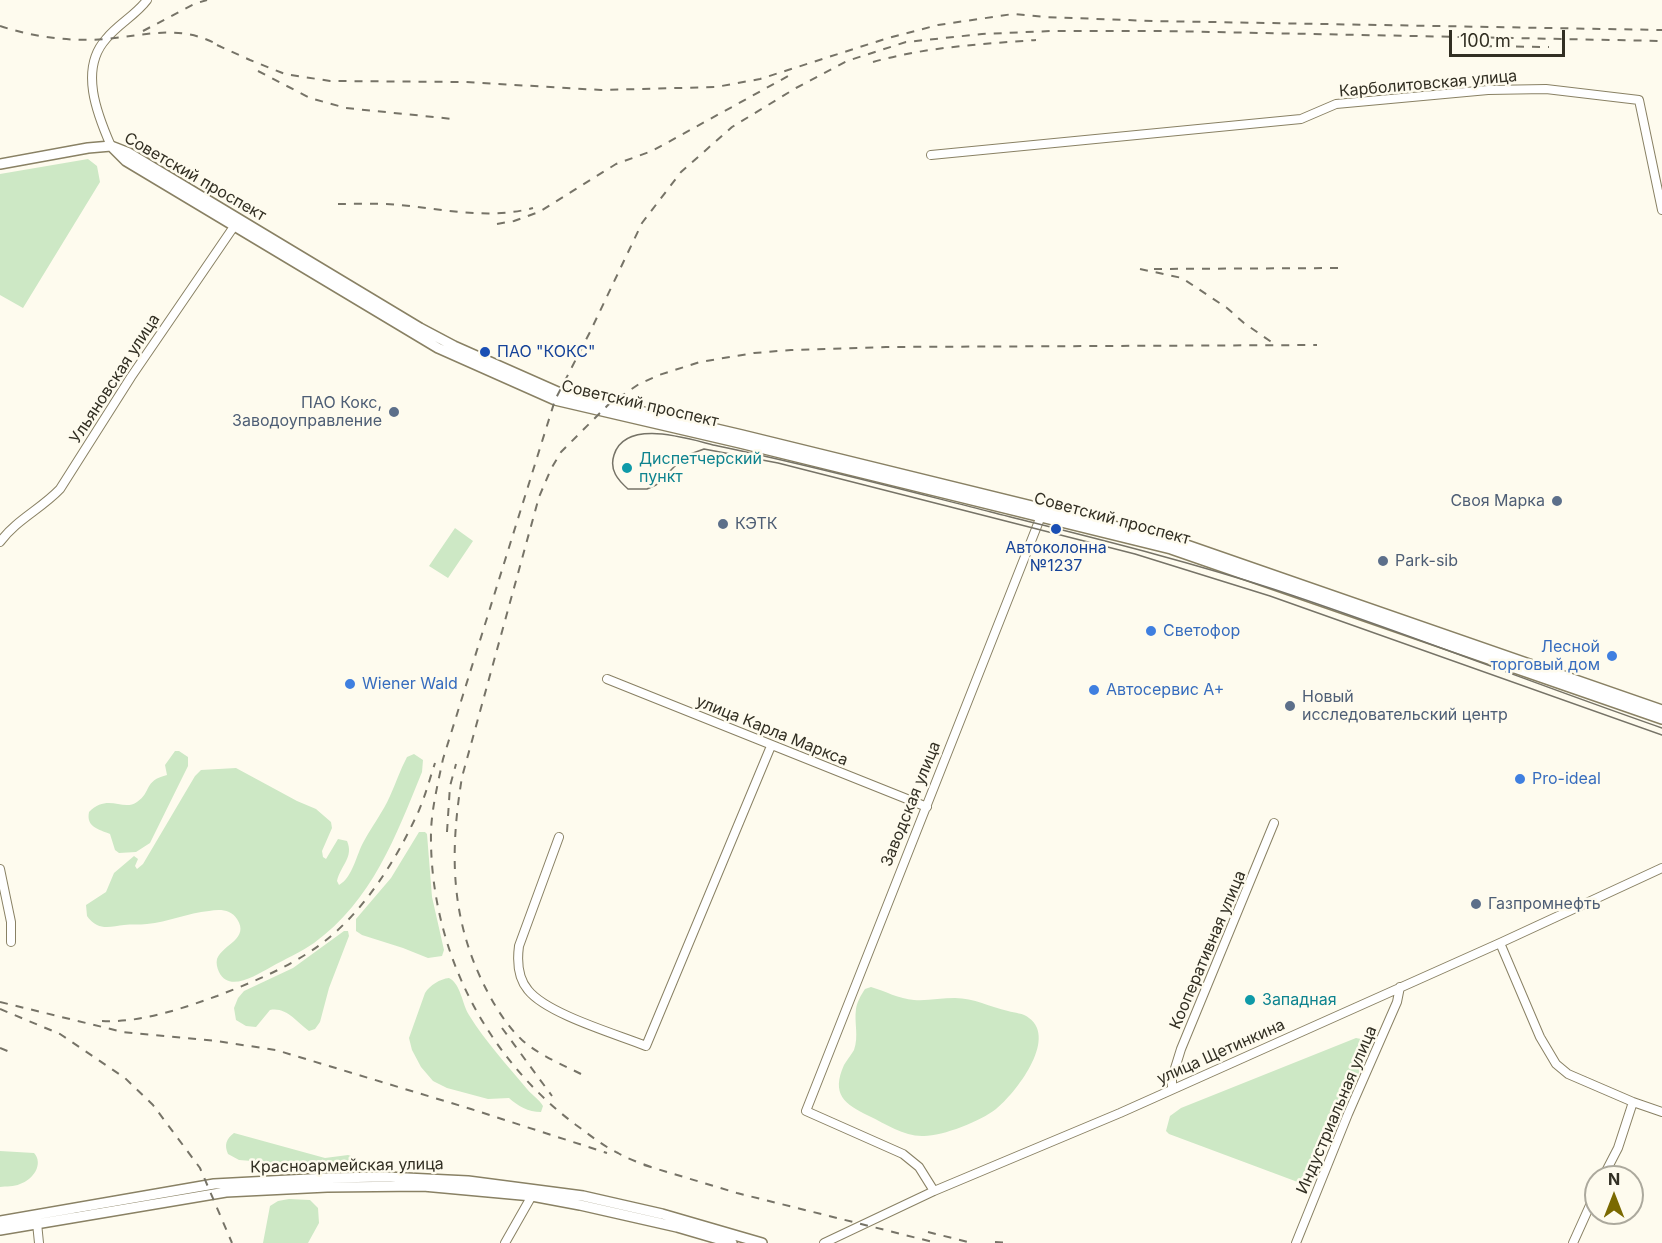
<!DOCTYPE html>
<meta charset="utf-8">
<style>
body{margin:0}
#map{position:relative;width:1662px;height:1243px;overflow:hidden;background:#fefbee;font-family:Inter,sans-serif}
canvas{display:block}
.north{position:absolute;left:1584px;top:1165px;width:60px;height:60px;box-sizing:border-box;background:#fefbee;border:2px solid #aca99d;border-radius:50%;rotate:0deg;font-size:16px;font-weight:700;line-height:24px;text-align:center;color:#322f23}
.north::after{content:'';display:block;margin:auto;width:21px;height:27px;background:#7a6900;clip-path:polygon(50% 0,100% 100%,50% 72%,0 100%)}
.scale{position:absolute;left:1449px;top:30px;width:116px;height:27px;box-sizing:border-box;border:3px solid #322f23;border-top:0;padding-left:8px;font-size:18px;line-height:21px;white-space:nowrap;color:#322f23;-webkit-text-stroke:4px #fefbee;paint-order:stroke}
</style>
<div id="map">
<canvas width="1662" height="1243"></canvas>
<div class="north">N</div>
<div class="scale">100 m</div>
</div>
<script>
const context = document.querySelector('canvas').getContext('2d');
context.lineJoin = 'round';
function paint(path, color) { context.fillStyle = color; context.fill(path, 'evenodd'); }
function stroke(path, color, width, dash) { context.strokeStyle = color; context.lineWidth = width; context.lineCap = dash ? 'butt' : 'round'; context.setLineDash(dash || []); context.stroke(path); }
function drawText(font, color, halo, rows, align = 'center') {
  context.font = font + ' Inter,sans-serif'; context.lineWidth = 5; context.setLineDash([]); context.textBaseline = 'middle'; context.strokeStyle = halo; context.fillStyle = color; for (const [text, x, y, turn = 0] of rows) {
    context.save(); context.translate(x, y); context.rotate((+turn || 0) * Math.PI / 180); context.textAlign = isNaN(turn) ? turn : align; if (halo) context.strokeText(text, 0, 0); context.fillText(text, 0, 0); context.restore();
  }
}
const green = new Path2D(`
 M88,159L97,166L100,182L23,308L0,295V174Z
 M455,528L473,541L448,578L429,566Z
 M175,751H179L188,757V766L150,843L136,852L119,853L115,850L110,834C98,829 86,827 89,812C108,793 123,812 137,802C152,792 143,781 167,775L165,765Z
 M414,754L423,760L422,772C396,836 372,901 314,943C301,952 285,959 271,967C256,975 229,993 219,972C217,968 216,963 217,959C223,944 250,939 237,919C231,909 219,909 209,911C188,913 168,922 147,924C139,925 131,924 124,925C115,926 105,929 97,925C93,923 89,919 87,916L86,905L106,892L114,873L134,856L138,859L135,866L137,869L143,864L195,776L201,770L236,768L297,801L316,809L331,822L332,828L322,851L323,857L326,859L338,839L347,841C354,857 341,865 337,881L339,885C353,877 356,855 364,841C372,826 383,812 390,796C396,783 400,770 407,757Z
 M419,832H425L427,834L432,897L444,950L442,956L428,958L403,948L362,935L356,931V919L391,878Z
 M344,931H348L349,936L329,988L320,1022L315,1029L309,1031C296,1022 287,1007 270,1010L256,1027L246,1026L236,1020L234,1008L238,998L244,991L293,968Z
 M449,978C461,984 462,1004 469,1015C485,1041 507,1065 527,1089C532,1095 539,1099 543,1106L541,1112C528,1112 518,1106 509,1098L488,1099L447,1088L433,1081L421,1067L412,1050L409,1038L425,993C430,985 440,979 449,978Z
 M871,987C885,991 899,999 914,1000C928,1001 941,998 955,998C974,998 990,1007 1008,1011C1015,1013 1023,1013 1029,1018C1058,1039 1015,1094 996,1109C981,1121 943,1136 924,1136C905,1137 886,1124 869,1116C844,1104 831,1094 844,1065C847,1060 851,1055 854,1050C859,1036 854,1023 856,1009C857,1002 861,995 865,989Z
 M1356,1038L1366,1040L1368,1049L1364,1061L1310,1183L1303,1184L1169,1134L1166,1131L1170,1116L1181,1108Z
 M234,1133L325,1158L348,1155L354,1157L353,1161L338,1166L271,1169L252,1161L239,1160L228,1154C224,1145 226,1139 234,1133Z
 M0,1151L34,1153C44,1164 33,1180 20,1184C14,1187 6,1186 0,1187Z
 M289,1199L310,1200L318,1208L319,1223L308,1243H263L270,1206L278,1201Z`);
const minor = new Path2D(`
 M111,146C97,114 79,69 106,39C118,24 136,15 147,0
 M931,155L1301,119L1336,104L1488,90L1546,89L1639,100L1662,210
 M0,542C16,520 41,509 60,489L131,377L237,222
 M607,679L927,807
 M559,837L519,946C517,961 518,978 528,990C547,1014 616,1034 646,1046L771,746
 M0,869L11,922V942
 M1500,943L1540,1037L1556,1064L1568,1074L1633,1102L1662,1112
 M1172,1088V1078L1181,1049L1274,823
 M1603,1177L1618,1148L1633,1102
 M934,1191L919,1167L903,1154L806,1111L1041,516
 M37,1223L39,1243
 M505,1243L534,1192
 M824,1243L934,1191L1120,1113L1500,943L1662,868
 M1296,1243L1348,1114L1397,1002L1400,987
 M1573,1243L1596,1192`);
const major = new Path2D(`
 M113,148L126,161L438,348L555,400L740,443L1171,549L1662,719
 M0,164L88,148L111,146L129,153L420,328L454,346L558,392L742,435L1175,541L1662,710
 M0,1221L214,1184L327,1178L386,1177L468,1181L583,1196L662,1214L762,1243
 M0,1230L226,1192L327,1187L423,1186L532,1196L580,1205L677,1227L732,1243`);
const tram = new Path2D(`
 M1662,728C1532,683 1404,632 1273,589C1181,559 1085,536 991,512C900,489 810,465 718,446C691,440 626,417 614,455C609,470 618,480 628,489H647L656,485L685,456L704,449L778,463L1135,554L1270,596L1662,735`);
const rail = new Path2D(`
 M0,26C34,37 70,42 106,39C148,35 184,23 223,48
 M143,31L194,4L207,0
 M217,45L250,60L285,74L330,81L465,82L601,90L716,87L760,79L888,38L938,25L1013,14L1045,17L1153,21L1662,30
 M1468,46L1549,47
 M873,62C926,47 981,44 1036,40
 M258,71L310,98L346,108L453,119
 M338,204C358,204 379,203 399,205C444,209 488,220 533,208
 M497,224L514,221L539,212L616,164L652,151L790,75
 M1140,269L1182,278L1227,308L1244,323L1270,341L1277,344
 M1154,269L1344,268
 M447,832L450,786L456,764
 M0,1002L123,1032L216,1041L276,1050L471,1109L607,1153
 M0,1009L60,1034L125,1078L153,1105L200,1168L232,1243
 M102,1021C140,1023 181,1009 217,996C248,984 280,971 308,953C356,923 391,869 415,819C424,801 429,781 435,763
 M502,1028L552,1096
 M0,1048L10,1052
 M581,1074C561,1064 539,1055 522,1040C505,1024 493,1003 483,983C450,915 450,850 462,777L539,497L551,469L561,452L608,405L639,384L659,375L700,362L754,353L791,350L886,347L1317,345
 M644,1165L737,1193L937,1243
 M651,1167C640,1163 628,1159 618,1153C603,1146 590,1135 576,1125C484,1056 429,946 431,831C432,807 438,783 443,759L555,400L590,332L642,223L681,172L732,127L796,88L847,61L906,42L982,34L1051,31H1163L1662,41
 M928,1232L972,1243
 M995,1242L1008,1243`);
const markers = [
 [485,352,6,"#1a4fb4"],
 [394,412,6,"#5c6f8a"],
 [627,468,6,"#0f9aa8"],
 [1557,501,6,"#5c6f8a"],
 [723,524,6,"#5c6f8a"],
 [1056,529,6,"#1a4fb4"],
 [1383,561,6,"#5c6f8a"],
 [1151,631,6,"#3f7fe0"],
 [1612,656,6,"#3f7fe0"],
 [350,684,6,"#3f7fe0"],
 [1094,690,6,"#3f7fe0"],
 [1290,706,6,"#5c6f8a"],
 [1520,779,6,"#3f7fe0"],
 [1476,904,6,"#5c6f8a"],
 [1250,1000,6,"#0f9aa8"]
];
const streetNames = [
 ["Карболитовская улица",1428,84,-5],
 ["Советский проспект",195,177,30],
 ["Ульяновская улица",115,379,-57],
 ["Советский проспект",640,404,13],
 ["Советский проспект",1112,519,15],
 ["улица Карла Маркса",772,731,22],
 ["Заводская улица",911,804,-68],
 ["Кооперативная улица",1208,950,-67],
 ["улица Щетинкина",1221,1052,-24],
 ["Индустриальная улица",1337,1110,-67],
 ["Красноармейская улица",347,1166,-1]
];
const transitNames = [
 ["ПАО \"КОКС\"",497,352],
 ["Автоколонна",1056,548,"center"],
 ["№1237",1056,566,"center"]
];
const serviceNames = [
 ["ПАО Кокс,",382,403,"right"],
 ["Заводоуправление",382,421,"right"],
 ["Своя Марка",1545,501,"right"],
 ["КЭТК",735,524],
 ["Park-sib",1395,561],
 ["Новый",1302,697],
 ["исследовательский центр",1302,715],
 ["Газпромнефть",1488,904]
];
const cultureNames = [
 ["Диспетчерский",639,459],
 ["пункт",639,477],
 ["Западная",1262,1000]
];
const shopNames = [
 ["Светофор",1163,631],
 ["Лесной",1600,647,"right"],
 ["торговый дом",1600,665,"right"],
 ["Wiener Wald",362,684],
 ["Автосервис А+",1106,690],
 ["Pro-ideal",1532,779]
];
paint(green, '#cde8c5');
stroke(minor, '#898164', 10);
stroke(major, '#898164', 12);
stroke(minor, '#fff', 8);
stroke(major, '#fff', 9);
stroke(tram, '#767367', 1.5);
stroke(rail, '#767367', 2, [8, 8]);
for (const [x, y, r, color] of markers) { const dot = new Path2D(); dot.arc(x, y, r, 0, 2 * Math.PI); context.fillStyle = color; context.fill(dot); stroke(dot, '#fefbee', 2); }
drawText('16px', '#322f23', '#fefbee', streetNames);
drawText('16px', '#164399', '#fefbee', transitNames, 'left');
drawText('16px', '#4e5e75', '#fefbee', serviceNames, 'left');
drawText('16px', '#0d838f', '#fefbee', cultureNames, 'left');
drawText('16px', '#366cbe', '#fefbee', shopNames, 'left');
</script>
